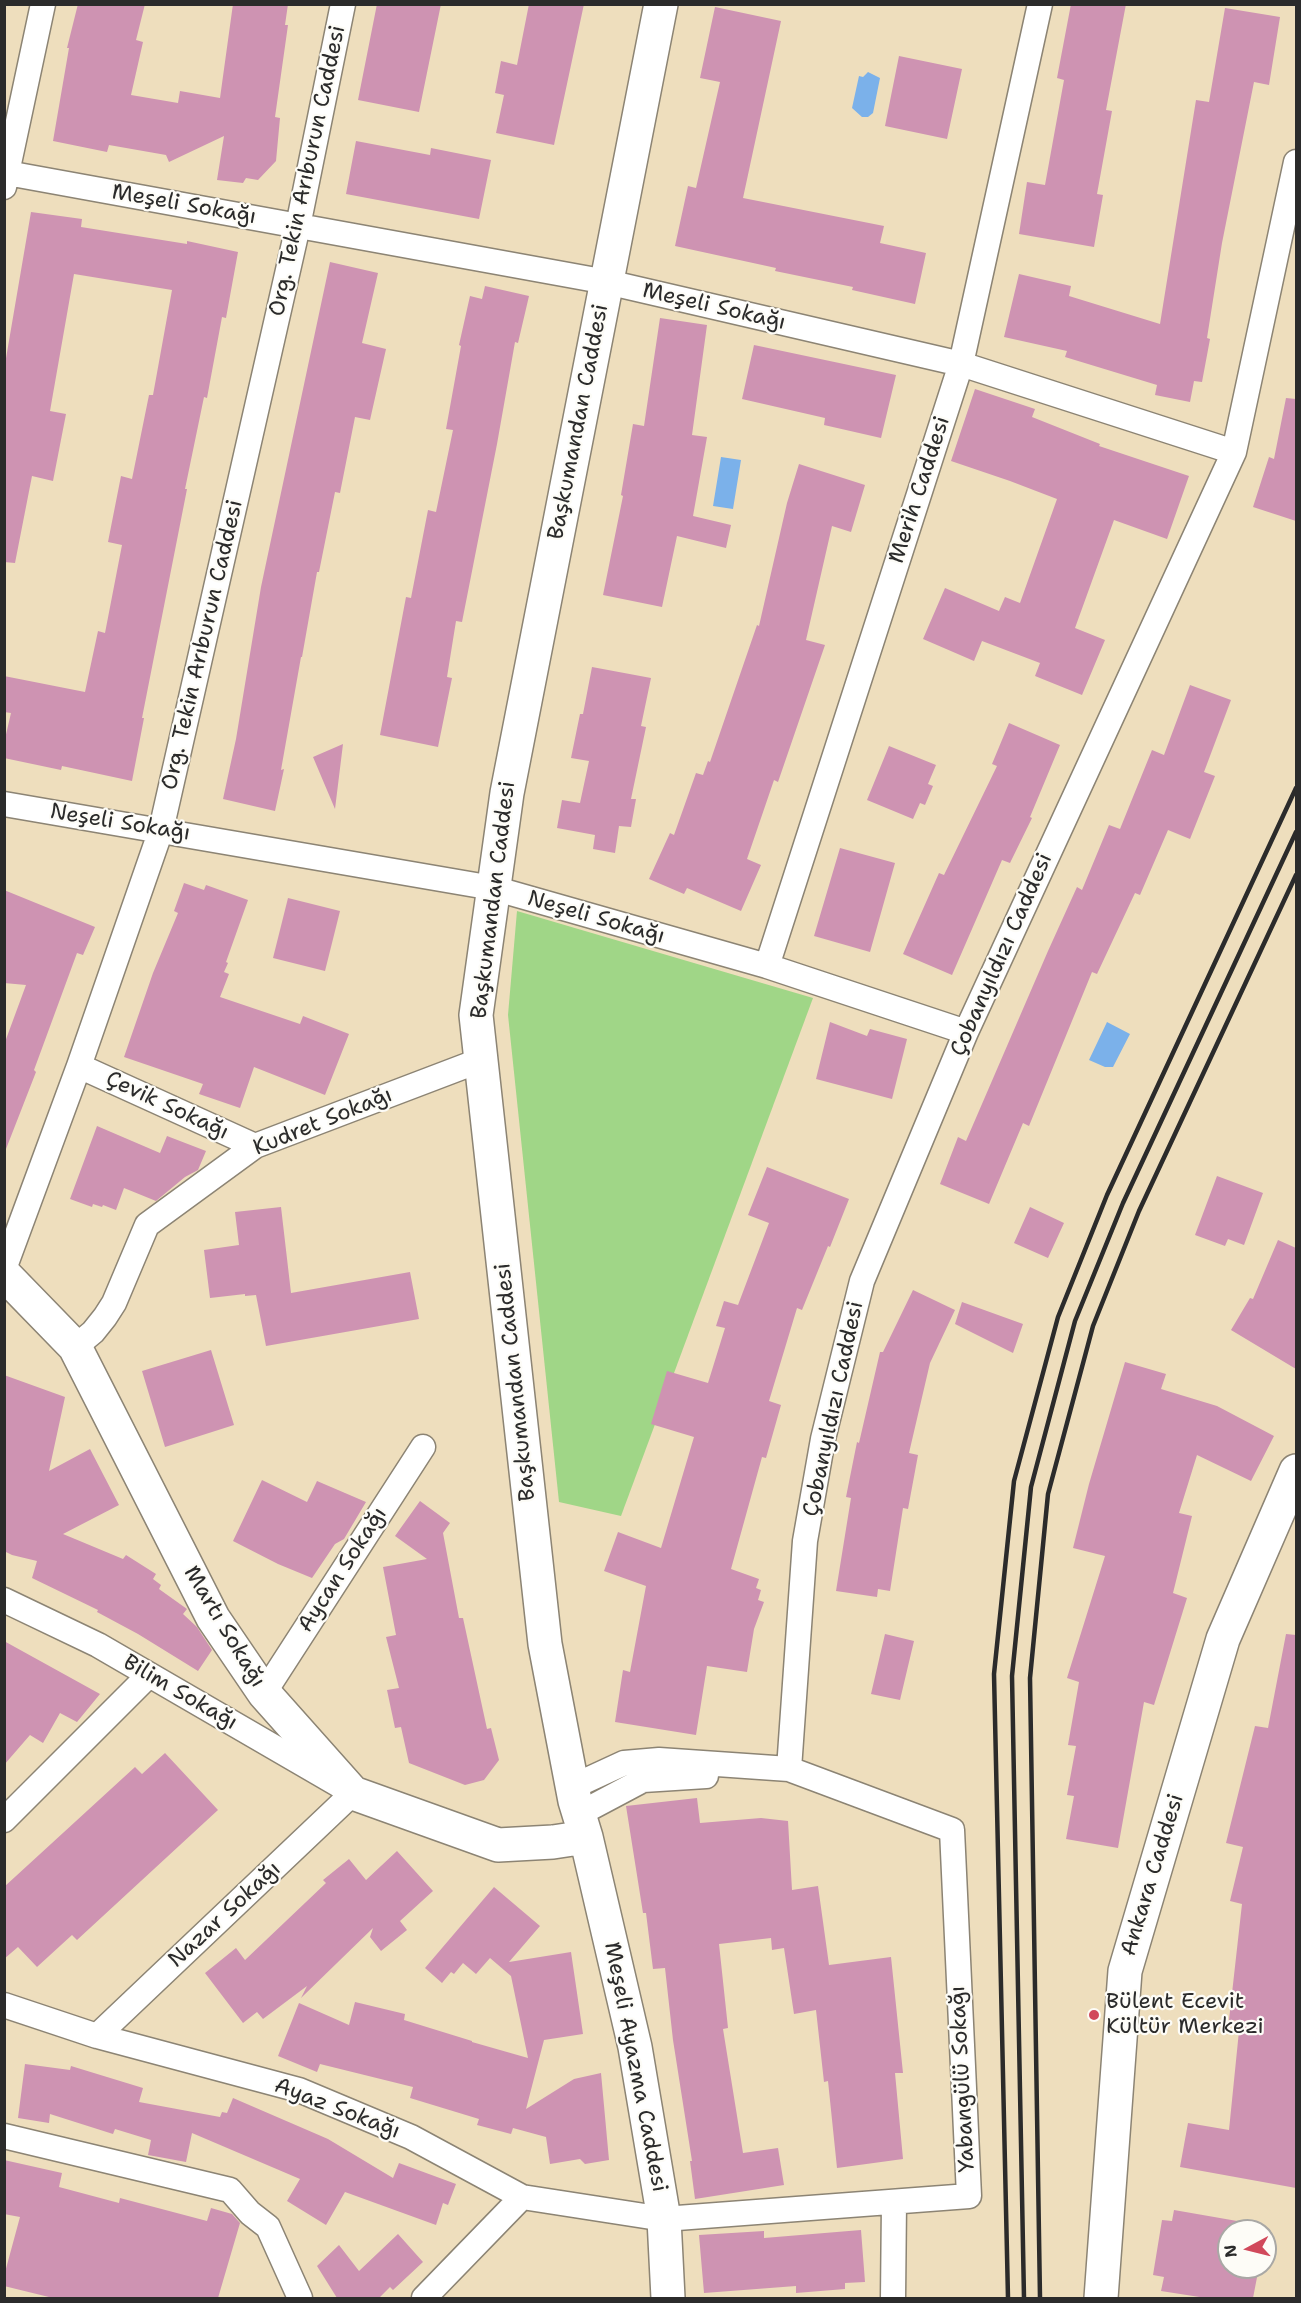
<!DOCTYPE html>
<meta charset="utf-8">
<style>
body{margin:0}
#map{position:relative;width:1301px;height:2303px;overflow:hidden;background:#eedebd;font-family:"Shantell Sans",sans-serif}
canvas{display:block}
.frame{position:absolute;inset:0;border:6px solid #2b2b2b;pointer-events:none}
.north{position:absolute;left:1217px;top:2219px;width:60px;height:60px;box-sizing:border-box;background:#fdfcf7;border:2px solid #a9a8a5;border-radius:50%;rotate:263deg;font-size:16px;font-weight:700;line-height:24px;text-align:center;color:#2b2b2b}
.north::after{content:'';display:block;margin:auto;width:21px;height:27px;background:#d1495b;clip-path:polygon(50% 0,100% 100%,50% 72%,0 100%)}
</style>
<div id="map">
<canvas width="1301" height="2303"></canvas>
<div class="frame"></div>
<div class="north">N</div>
</div>
<script>
const context = document.querySelector('canvas').getContext('2d');
context.lineJoin = 'round';
function paint(path, color) { context.fillStyle = color; context.fill(path, 'evenodd'); }
function stroke(path, color, width, dash) { context.strokeStyle = color; context.lineWidth = width; context.lineCap = dash ? 'butt' : 'round'; context.setLineDash(dash || []); context.stroke(path); }
function drawText(font, color, halo, rows, align = 'center') {
  context.font = font + ' "Shantell Sans",sans-serif'; context.lineWidth = 4.5; context.setLineDash([]); context.textBaseline = 'middle'; context.strokeStyle = halo; context.fillStyle = color; for (const [text, x, y, turn = 0] of rows) {
    context.save(); context.translate(x, y); context.rotate((+turn || 0) * Math.PI / 180); context.textAlign = isNaN(turn) ? turn : align; if (halo) context.strokeText(text, 0, 0); context.fillText(text, 0, 0); context.restore();
  }
}
const green = new Path2D(`
 M517,911L813,998L621,1516L559,1502L508,1015Z`);
const water = new Path2D(`
 M868,72L880,78L873,113L868,117H862L852,108L859,76L863,77Z
 M721,457L741,460L733,509L713,506Z
 M1107,1022L1130,1034L1113,1067H1105L1089,1060Z`);
const building = new Path2D(`
 M78,4H145L136,40L143,42L131,95L178,103L180,91L220,98L233,4H288L285,25H288L275,117L280,118L276,161L258,180L246,178L243,183L217,180L224,136L169,162L166,155L109,145L107,152L53,141L69,48H67Z
 M377,4H441L419,112L358,100Z
 M529,4H584L554,145L496,133L504,95L495,93L501,61L517,65Z
 M1071,4H1126L1106,110L1112,111L1097,194L1103,195L1094,247L1019,234L1027,182L1045,185L1064,80L1057,78Z
 M715,7L781,21L743,198L884,226L880,243L926,253L915,304L852,290L853,287L775,271L776,268L675,246L688,186L696,188L720,82L700,78Z
 M1225,8L1280,17L1269,85L1254,82L1222,243L1207,338L1210,339L1202,382L1194,381L1190,402L1155,395L1157,385L1065,357L1067,351L1004,337L1019,274L1071,286L1069,296L1160,324L1196,100L1209,102Z
 M899,56L962,69L947,139L885,126Z
 M356,141L430,155L431,148L491,160L479,219L346,194Z
 M31,212L82,219L81,227L187,244V241L238,252L226,318L222,317L207,398L204,397L185,489H187L142,718H144L132,781L62,766L61,770L4,758V743L11,713L4,712V676L85,692L98,631L105,633L122,545L108,542L121,476L132,479L149,395H153L172,290L74,274L50,411L66,414L53,481L32,476L15,563L4,562V370Z
 M330,262L378,273L362,343L386,349L370,420L355,417L340,493L335,492L319,572H317L302,657H301L281,770L284,769L275,811L223,799L236,739L261,587Z
 M485,286L529,296L518,343L515,342L497,444L462,622L456,621L447,677L452,678L438,747L380,735L406,597L411,598L428,510L436,512L453,430L446,429L461,346L459,345L470,296L482,299Z
 M660,318L707,325L692,435L707,437L693,516L731,525L726,548L677,536L662,607L603,595L623,496L621,495L633,424L644,426Z
 M754,345L896,375L881,438L824,425L825,418L742,399Z
 M975,389L1035,409L1032,417L1100,444L1099,446L1189,476L1167,539L1114,520L1075,628L1105,640L1082,695L1035,676L1040,663L982,641L974,661L923,639L945,588L999,611L1005,597L1020,603L1057,499L1010,481L951,461Z
 M1286,398L1296,399V521L1253,507L1269,457L1274,459Z
 M799,464L865,485L851,532L832,526L806,640L825,645L778,782L774,780L747,859L761,865L741,911L687,888L684,894L649,879L670,833L674,835L696,773L703,775L708,761L710,762L757,625L759,626L787,503Z
 M592,667L651,678L641,726L646,727L631,799H636L631,827L619,826L615,853L593,849L595,835L557,828L562,800L580,803L589,761L571,758L580,714H583Z
 M1190,685L1231,700L1204,772L1215,776L1190,839L1168,830L1140,895L1135,893L1097,974L1092,972L1029,1126L1023,1123L989,1204L940,1184L958,1137L966,1141L1048,951L1077,887L1082,890L1109,825L1120,829L1152,750L1164,755Z
 M1009,723L1060,745L1030,817L1032,818L1010,863L1002,860L952,975L903,954L939,873L944,875L997,766L992,764Z
 M343,744L335,809L313,757Z
 M889,746L936,765L928,784L933,786L925,805L920,803L913,819L867,800Z
 M840,848L895,863L870,952L814,936Z
 M184,883L204,890L206,885L248,900L226,962L228,963L224,972L229,974L220,997L300,1024L303,1016L349,1034L325,1095L254,1067L240,1108L199,1094L203,1084L124,1057L153,973L178,913L174,911Z
 M4,890L95,927L83,955L77,953L34,1070L36,1072L6,1149L5,1042L26,985L4,983Z
 M288,898L340,911L325,971L273,958Z
 M830,1022L867,1036L870,1029L907,1039L892,1099L816,1079Z
 M97,1126L160,1153L167,1136L206,1151L198,1170L185,1177L156,1201L124,1188L116,1210L103,1205L102,1207L93,1204L92,1207L70,1199Z
 M767,1167L849,1199L830,1247L828,1246L802,1310L797,1308L769,1401L781,1405L766,1458L762,1457L731,1569L759,1579L756,1588L761,1590L758,1600L764,1602L754,1629L747,1672L707,1666L696,1735L615,1722L623,1670L630,1672L646,1586L604,1571L618,1532L661,1548L694,1437L651,1424L667,1371L708,1383L725,1328L716,1326L724,1301L738,1305L769,1223L748,1215Z
 M1217,1176L1263,1193L1244,1245L1228,1239L1225,1246L1195,1235Z
 M281,1207L291,1293L410,1272L419,1319L266,1346L256,1295L245,1296V1294L210,1298L204,1250L239,1245L235,1212Z
 M1030,1207L1064,1223L1048,1258L1014,1243Z
 M1278,1240L1296,1248V1369L1231,1330L1250,1298L1253,1299Z
 M913,1290L955,1310L930,1363L909,1453L918,1455L908,1509L903,1508L890,1591L878,1589L877,1597L836,1591L851,1498L846,1497L857,1442L859,1443L880,1352H883Z
 M962,1302L1023,1324L1013,1353L955,1324Z
 M211,1350L234,1425L165,1447L142,1371Z
 M1125,1362L1166,1374L1161,1389L1217,1406L1274,1436L1251,1481L1197,1455L1179,1513L1192,1516L1173,1593L1187,1598L1154,1705L1144,1702L1118,1848L1066,1839L1074,1796L1067,1795L1076,1746L1068,1745L1079,1682L1067,1678L1105,1556L1073,1548L1089,1484Z
 M4,1375L65,1397L49,1471L90,1449L119,1505L63,1534L123,1559L126,1555L156,1574L153,1579L161,1585L159,1589L187,1609L183,1614L197,1627L212,1650L198,1671L138,1634L97,1612L98,1610L32,1578L37,1561L12,1555L4,1551Z
 M262,1480L307,1502L317,1481L366,1502L344,1539L335,1544L312,1578L278,1564L233,1541Z
 M420,1501L450,1523L443,1533L459,1618H463L487,1729L491,1728L499,1760L484,1780L465,1785L409,1763L401,1727L395,1728L387,1690L399,1688L386,1637L396,1635L383,1567L427,1559L395,1536Z
 M885,1634L914,1641L900,1700L871,1694Z
 M1286,1634L1296,1635V2188L1180,2167L1188,2123L1229,2130L1240,2021L1229,2020L1242,1904L1230,1901L1243,1847L1226,1843L1255,1726L1268,1728Z
 M4,1641L100,1694L77,1722L60,1713L43,1743L30,1735L4,1765Z
 M165,1753L218,1810L77,1940L72,1935L37,1967L18,1947L4,1959V1887L135,1767L142,1774Z
 M697,1798L700,1823L761,1818L788,1821L792,1890L818,1886L829,1965L891,1957L903,2073H895L903,2159L837,2168L828,2081L824,2082L816,2010L794,2014L784,1948L772,1950L771,1938L719,1944L728,2028L723,2029L743,2153L778,2148L784,2185L695,2199L690,2161H692L673,2040L665,1968L653,1969L646,1913H643L626,1806Z
 M397,1851L433,1891L400,1921L407,1930L381,1951L370,1937L373,1928L301,1998L307,1986L263,2019L257,2012L243,2023L205,1973L236,1948L245,1960L326,1883L323,1880L349,1859L366,1880Z
 M494,1887L540,1926L509,1962L571,1952L583,2034L544,2040L526,2109L574,2079L601,2073L609,2160L585,2164L580,2159L550,2164L546,2137L513,2128L511,2134L477,2125L479,2119L410,2098L413,2087L320,2064L317,2072L278,2056L299,2003L349,2025L355,2002L405,2014L404,2020L472,2041V2042L528,2058L511,1976L490,1958L476,1974L463,1963L454,1974L451,1972L442,1983L425,1968Z
 M25,2064L70,2070L71,2066L143,2088L139,2102L220,2117L222,2112L227,2113L233,2098L328,2139L393,2178L399,2163L456,2184L448,2205L443,2203L436,2225L345,2192L326,2225L287,2201L300,2179L192,2133L186,2162L148,2155L151,2140L115,2129L113,2134L50,2114L49,2123L18,2118Z
 M4,2160L62,2173L59,2187L119,2203L120,2198L207,2221L211,2208L232,2214L240,2223L218,2298H53L4,2286V2276L20,2217L4,2214Z
 M1174,2210L1260,2225L1263,2231H1229V2267H1259L1253,2298H1206L1161,2291L1164,2277L1153,2275L1162,2220L1172,2221Z
 M861,2230L865,2282L845,2283V2289L796,2293V2286L704,2293L699,2235L764,2231V2238Z
 M398,2234L423,2262L393,2290L390,2287L379,2298H337L317,2266L339,2245L359,2271Z`);
const street = new Path2D(`
 M7,173L607,282L961,364L1234,452
 M4,187L43,4
 M4,804L493,888L767,966L966,1032
 M767,966L961,364L1040,4
 M79,1066L255,1146
 M4,1269L79,1066L161,830L298,226L343,4
 M75,1347L93,1332L105,1317L114,1303L147,1225L255,1146L481,1060
 M4,1600L98,1645L353,1793L97,2036
 M264,1693L423,1447
 M789,1769L805,1541L823,1439L862,1281L966,1032L1234,452L1296,162
 M579,1814L643,1780L706,1776
 M4,1820L149,1675
 M4,2005L97,2036L299,2090L411,2137L522,2197L664,2219L969,2196L952,1830L789,1769L659,1760L624,1763L572,1787
 M4,2136L230,2190L250,2213L268,2227L300,2298
 M424,2298L522,2197
 M893,2298L894,2203`);
const secondary = new Path2D(`
 M661,4L507,793L476,1015L545,1644L575,1801L586,1837L635,2047L664,2219L668,2298
 M4,1274L75,1347L213,1618L264,1693L353,1793L498,1845L553,1842L586,1837
 M1101,2298L1125,1971L1223,1639L1296,1471`);
const rail = new Path2D(`
 M1008,2298L994,1674L1014,1481L1058,1317L1107,1195L1296,788
 M1024,2298L1012,1676L1031,1487L1075,1321L1123,1203L1296,832
 M1040,2298L1030,1678L1048,1494L1093,1326L1139,1211L1296,875`);
const markers = [
 [1094,2015,6,"#d1495b"]
];
const streetNames = [
 ["Org. Tekin Arıburun Caddesi",308,171,-78],
 ["Meşeli Sokağı",184,205,10],
 ["Meşeli Sokağı",714,307,13],
 ["Başkumandan Caddesi",579,422,-79],
 ["Merih Caddesi",920,490,-72],
 ["Org. Tekin Arıburun Caddesi",203,645,-77],
 ["Neşeli Sokağı",120,823,9],
 ["Başkumandan Caddesi",494,900,-83],
 ["Neşeli Sokağı",596,918,16],
 ["Çobanyıldızı Caddesi",1002,955,-66],
 ["Çevik Sokağı",167,1106,25],
 ["Kudret Sokağı",323,1122,-22],
 ["Başkumandan Caddesi",516,1382,-96],
 ["Çobanyıldızı Caddesi",834,1409,-78],
 ["Aycan Sokağı",343,1570,-57],
 ["Martı Sokağı",224,1627,59],
 ["Bilim Sokağı",180,1693,30],
 ["Ankara Caddesi",1153,1875,-73],
 ["Nazar Sokağı",225,1915,-43],
 ["Meşeli Ayazma Caddesi",635,2067,79],
 ["Yabangülü Sokağı",963,2079,-93],
 ["Ayaz Sokağı",337,2109,21]
];
const poiNames = [
 ["Bülent Ecevit",1106,2002],
 ["Kültür Merkezi",1106,2027]
];
paint(green, '#a0d687');
paint(water, '#7bb1ea');
paint(building, '#ce93b2');
stroke(street, '#8c8474', 27);
stroke(secondary, '#8c8474', 36);
stroke(street, '#fff', 24);
stroke(secondary, '#fff', 33);
stroke(rail, '#2b2b2b', 4.5);
for (const [x, y, r, color] of markers) { const dot = new Path2D(); dot.arc(x, y, r, 0, 2 * Math.PI); context.fillStyle = color; context.fill(dot); stroke(dot, '#fdfcf7', 2); }
drawText('22px', '#2b2b2b', '#fdfcf7', streetNames);
drawText('22px', '#2b2b2b', '#fdfcf7', poiNames, 'left');
</script>
